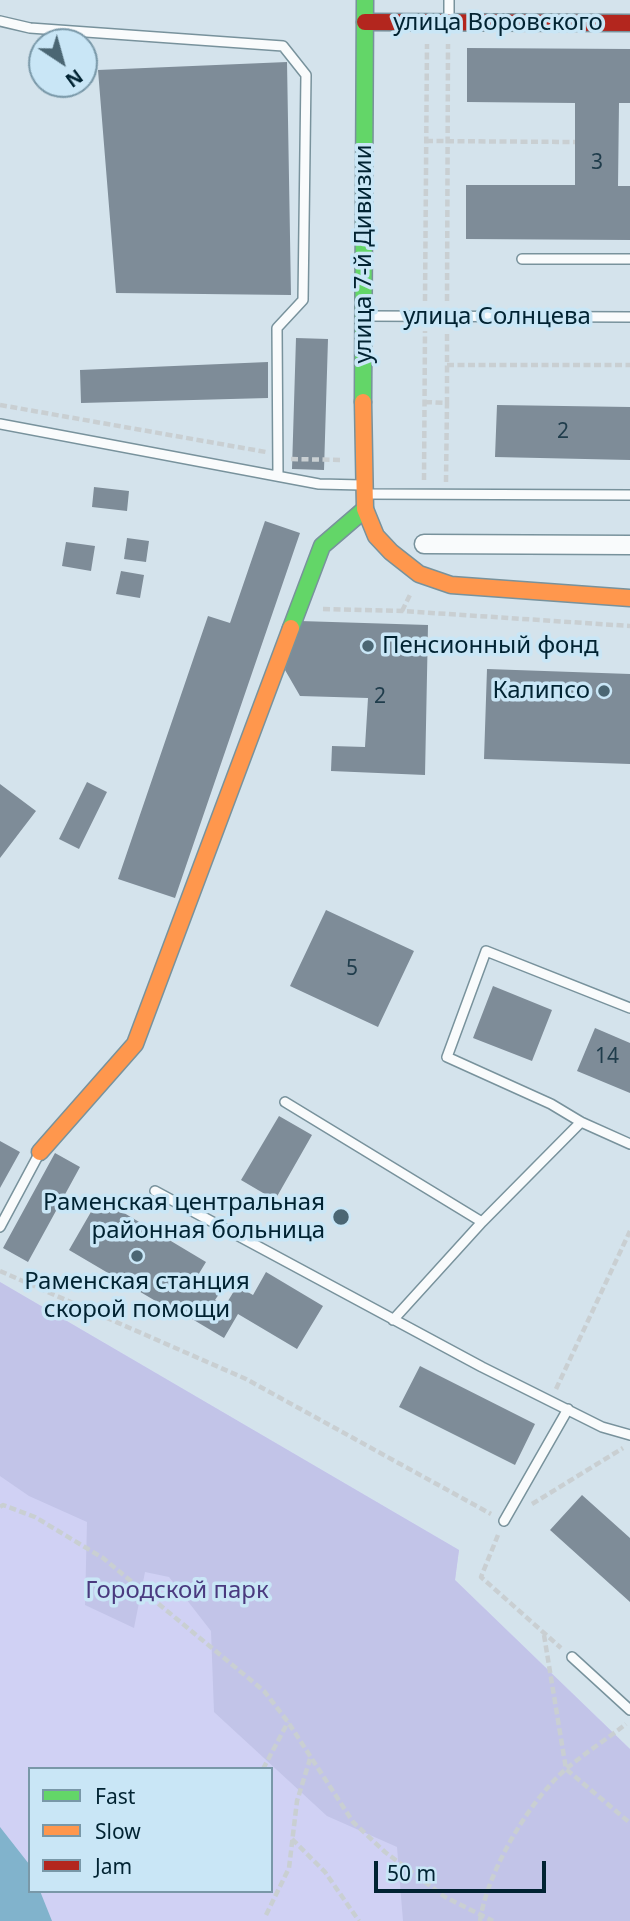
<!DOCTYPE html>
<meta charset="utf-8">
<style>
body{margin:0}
#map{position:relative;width:630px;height:1921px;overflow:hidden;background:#d4e3ec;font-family:"Noto Sans",sans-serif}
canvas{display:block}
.legend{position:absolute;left:28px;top:1767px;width:245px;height:126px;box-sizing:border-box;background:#c9e6f6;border:2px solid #7998a8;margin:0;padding:9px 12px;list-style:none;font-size:21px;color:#012332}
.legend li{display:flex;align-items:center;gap:14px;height:35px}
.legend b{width:35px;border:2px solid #7998a8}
.north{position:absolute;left:28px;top:28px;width:70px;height:70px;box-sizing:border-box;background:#c9e6f6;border:2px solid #7998a8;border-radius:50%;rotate:144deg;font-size:19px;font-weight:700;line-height:28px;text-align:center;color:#012332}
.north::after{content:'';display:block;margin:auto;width:24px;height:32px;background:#4b6673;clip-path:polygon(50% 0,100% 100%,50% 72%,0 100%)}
.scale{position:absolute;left:374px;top:1861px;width:172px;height:32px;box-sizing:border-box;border:4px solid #012332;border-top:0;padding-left:9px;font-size:21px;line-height:24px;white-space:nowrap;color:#012332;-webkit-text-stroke:5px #c9e6f6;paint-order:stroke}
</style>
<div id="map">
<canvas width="630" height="1921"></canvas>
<ul class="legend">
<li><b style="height:9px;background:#63d668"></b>Fast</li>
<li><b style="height:9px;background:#ff974d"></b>Slow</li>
<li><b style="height:9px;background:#b3261e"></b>Jam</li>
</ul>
<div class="north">N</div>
<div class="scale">50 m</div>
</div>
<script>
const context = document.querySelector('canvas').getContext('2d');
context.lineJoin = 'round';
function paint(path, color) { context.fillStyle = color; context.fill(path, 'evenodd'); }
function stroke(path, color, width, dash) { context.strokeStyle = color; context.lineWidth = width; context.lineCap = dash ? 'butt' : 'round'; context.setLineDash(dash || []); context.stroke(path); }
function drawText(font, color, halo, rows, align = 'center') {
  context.font = font + ' "Noto Sans",sans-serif'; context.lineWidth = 7; context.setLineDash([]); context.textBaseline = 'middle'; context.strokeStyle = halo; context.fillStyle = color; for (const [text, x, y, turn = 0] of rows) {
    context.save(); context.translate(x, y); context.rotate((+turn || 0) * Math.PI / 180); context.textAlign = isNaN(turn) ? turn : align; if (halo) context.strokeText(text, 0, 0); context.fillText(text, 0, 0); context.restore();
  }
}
const green = new Path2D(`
 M0,1282L459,1550L455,1580L630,1749V1921H0ZM30,1769H271V1891H30Z`);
const forest = new Path2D(`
 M0,1282L459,1550L455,1580L630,1749V1921H403L397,1847L327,1816L214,1712L211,1631L169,1577L145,1572L134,1628L85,1605L87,1522L29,1496L0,1476Z`);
const water = new Path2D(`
 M0,1827L29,1864L30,1891H40L52,1921H0Z`);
const building = new Path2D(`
 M467,48L630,49V103H619L618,186H630V240L466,239V185H575V103L467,102Z
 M287,62L291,295L116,293L98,70Z
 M296,338L328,339L324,470L292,469Z
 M268,362V398L81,403L80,370Z
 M497,405L630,407V460L495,457Z
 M94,487L129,491L127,511L92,507Z
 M265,521L300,533L175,898L118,879L208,616L230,623Z
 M127,538L149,541L146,562L124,559Z
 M66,542L95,546L91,571L62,566Z
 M121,571L144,575L140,598L116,594Z
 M300,621L428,625L425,775L331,771L332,746L365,747L368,698L300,696L285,670Z
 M487,669L630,674V764L484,759Z
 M87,782L107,792L79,849L59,839Z
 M0,784L36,811L0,858Z
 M326,910L414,951L378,1027L290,986Z
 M493,986L552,1010L532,1061L473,1038Z
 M595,1028L630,1043V1093L577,1071Z
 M279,1116L312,1135L275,1200L241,1180Z
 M0,1141L20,1152L0,1188Z
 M55,1153L80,1167L28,1262L3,1248Z
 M99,1198L206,1262L192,1285L205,1292L208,1287L219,1294L215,1300L225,1306L237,1286L253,1295L266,1272L323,1306L297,1349L238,1314L224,1338L177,1310L176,1313L69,1250Z
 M420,1366L535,1424L515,1465L399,1407Z
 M582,1495L630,1538V1602L550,1530Z`);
const path = new Path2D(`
 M426,141L575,142
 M425,301L427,44
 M447,301L448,44
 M447,365H630
 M425,402L447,403V331
 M0,405L266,452
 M291,459L342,460
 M424,480L425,331
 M446,482L447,403
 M323,609L402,611L630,626
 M402,611L410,595
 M0,1271L246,1379L491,1514
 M556,1389L630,1231
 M532,1504L623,1448
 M0,1507L3,1505L35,1517L103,1558L264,1691L288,1722L353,1822L385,1852L445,1897L493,1921
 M498,1535L481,1577L561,1648
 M544,1635L566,1769L630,1823
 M263,1769L288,1722
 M292,1839L325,1872L359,1921
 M266,1915L289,1868L297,1801L310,1759
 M480,1921C487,1872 529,1801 566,1769C585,1753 607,1739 626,1724`);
const lane = new Path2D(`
 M449,19V0
 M0,21L30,28L283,46L306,75L303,300L277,328L278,476
 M522,259H630
 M365,316L630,317
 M0,424L319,484L362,485
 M366,494L630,495
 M630,1008L486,951L447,1057L551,1104L581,1122L630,1144
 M285,1102L482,1222
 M155,1191L482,1367L602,1427L630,1435
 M0,1227L39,1154
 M393,1320L482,1222L581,1122
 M504,1521L568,1409
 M572,1657L630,1710`);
const street = new Path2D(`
 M424,544L630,545`);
const fast = new Path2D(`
 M363,402L365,0
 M291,628L322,546L365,509`);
const slow = new Path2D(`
 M363,402L365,509L376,536L391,552L419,574L451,585L630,598
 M40,1152L135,1044L291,628`);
const jam = new Path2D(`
 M365,22L630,23`);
const markers = [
 [368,646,7,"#4b6673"],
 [604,691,7,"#4b6673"],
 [341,1217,9,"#4b6673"],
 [137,1256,7,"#4b6673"]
];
const numberNames = [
 ["3",597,163],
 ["2",563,432],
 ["2",380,697],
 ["5",352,969],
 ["14",607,1057]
];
const streetNames = [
 ["улица Воровского",498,23],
 ["улица 7-й Дивизии",364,254,-90],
 ["улица Солнцева",497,317]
];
const poiNames = [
 ["Пенсионный фонд",382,646,"left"],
 ["Калипсо",590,691],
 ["Раменская центральная",325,1203],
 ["районная больница",325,1231],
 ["Раменская станция",137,1282,"center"],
 ["скорой помощи",137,1310,"center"]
];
const parkNames = [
 ["Городской парк",177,1591]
];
paint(green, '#d0d1f4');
paint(forest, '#c2c4e8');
paint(water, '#81b3cc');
paint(building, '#7e8c98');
stroke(lane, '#78929c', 12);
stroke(street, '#78929c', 21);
stroke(fast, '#78929c', 19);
stroke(slow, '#78929c', 19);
stroke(jam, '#78929c', 19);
stroke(path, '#c9cfd2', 4.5, [7, 3.5]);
stroke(lane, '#f9fbfc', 9);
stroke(street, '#f9fbfc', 18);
stroke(fast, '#63d668', 16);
stroke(slow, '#ff974d', 16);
stroke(jam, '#b3261e', 16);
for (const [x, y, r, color] of markers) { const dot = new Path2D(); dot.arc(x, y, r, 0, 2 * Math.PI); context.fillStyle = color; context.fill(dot); stroke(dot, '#c9e6f6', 2.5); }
drawText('21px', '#203d4c', null, numberNames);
drawText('24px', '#012332', '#c9e6f6', streetNames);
drawText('24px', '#012332', '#c9e6f6', poiNames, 'right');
drawText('24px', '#4a3a7f', '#c9e6f6', parkNames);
</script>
